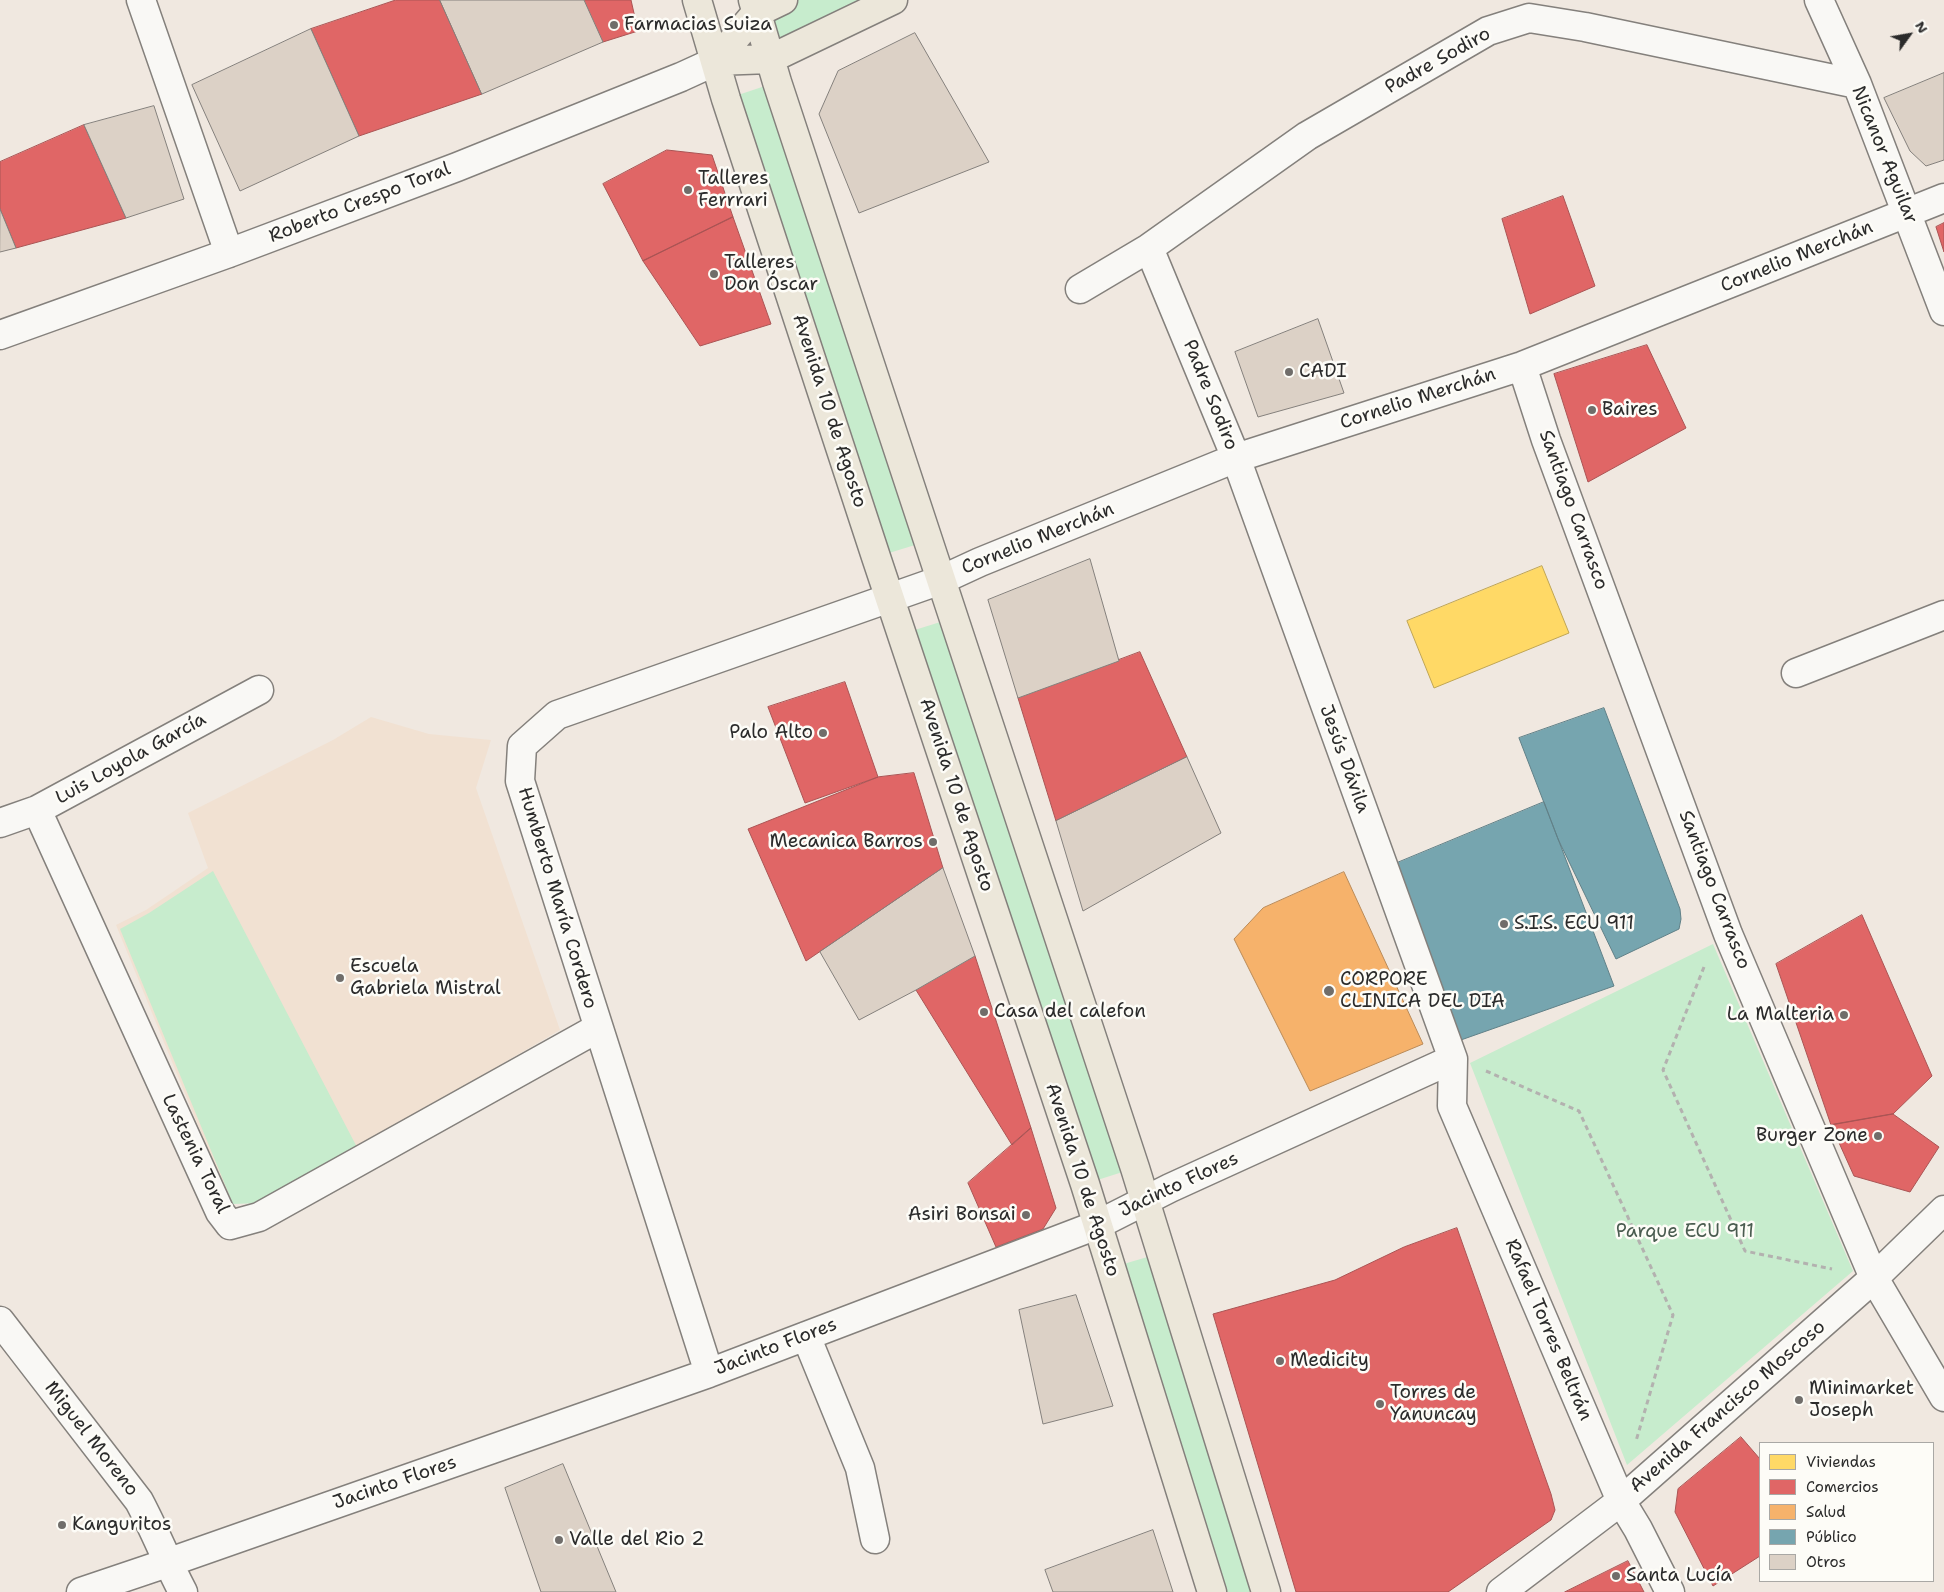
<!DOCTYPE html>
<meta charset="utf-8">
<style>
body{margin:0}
#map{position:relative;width:1944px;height:1592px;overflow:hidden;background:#f0e8e0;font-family:"Shantell Sans",sans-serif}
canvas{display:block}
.legend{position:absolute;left:1759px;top:1442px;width:175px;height:140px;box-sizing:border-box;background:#fdfcf7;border:1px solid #a9a8a5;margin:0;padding:6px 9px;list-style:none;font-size:15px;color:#2b2b2b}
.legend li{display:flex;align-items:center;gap:10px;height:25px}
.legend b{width:25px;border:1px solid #a9a8a5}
.north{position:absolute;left:1884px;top:10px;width:50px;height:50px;-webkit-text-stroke:4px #fdfcf7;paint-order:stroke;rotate:58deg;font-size:14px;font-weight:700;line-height:20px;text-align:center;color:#2b2b2b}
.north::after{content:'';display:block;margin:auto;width:18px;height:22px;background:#2b2b2b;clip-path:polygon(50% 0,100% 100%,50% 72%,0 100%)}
</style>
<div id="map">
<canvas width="1944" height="1592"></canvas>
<ul class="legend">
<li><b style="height:14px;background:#ffd966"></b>Viviendas</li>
<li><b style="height:14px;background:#e06666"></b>Comercios</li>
<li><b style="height:14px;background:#f6b26b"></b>Salud</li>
<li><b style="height:14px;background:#76a5af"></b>Público</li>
<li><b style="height:14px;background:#dcd1c6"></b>Otros</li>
</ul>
<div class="north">N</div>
</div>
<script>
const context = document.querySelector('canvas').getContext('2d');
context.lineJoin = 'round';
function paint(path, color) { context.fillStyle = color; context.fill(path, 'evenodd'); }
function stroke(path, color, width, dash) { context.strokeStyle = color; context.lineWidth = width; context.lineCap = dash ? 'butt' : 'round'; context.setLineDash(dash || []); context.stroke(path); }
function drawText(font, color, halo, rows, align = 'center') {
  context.font = font + ' "Shantell Sans",sans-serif'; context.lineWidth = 5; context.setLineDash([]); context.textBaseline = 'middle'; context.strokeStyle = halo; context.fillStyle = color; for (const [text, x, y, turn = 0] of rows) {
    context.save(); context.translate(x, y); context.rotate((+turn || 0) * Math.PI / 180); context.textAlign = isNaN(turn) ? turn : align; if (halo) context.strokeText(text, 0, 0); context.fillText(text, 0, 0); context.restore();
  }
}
const built = new Path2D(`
 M371,717L429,734L491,740L476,788L560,1030L356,1149L259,1199L229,1201L116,925L146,910L208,868L188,813L333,740Z`);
const green = new Path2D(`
 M783,0H893L770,59L757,13Z
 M777,82L928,541L876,557L726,99Z
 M953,618L1135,1168L1085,1184L902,634Z
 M213,871L360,1153L262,1203L233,1204L120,929L149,913Z
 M1713,944L1853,1271L1627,1465L1470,1063Z
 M1161,1253L1266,1592H1212L1110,1268Z`);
const homes = new Path2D(`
 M1542,566L1569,633L1434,688L1407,621Z`);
const shops = new Path2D(`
 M396,0H440L482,94L359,136L311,29Z
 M584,0H631L638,31L603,42Z
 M84,125L126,218L16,248L0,209V162Z
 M667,150L712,155L733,217L643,261L603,184Z
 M1563,196L1595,286L1530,314L1502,219Z
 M733,217L771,324L700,346L643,261Z
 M1944,223V252L1936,227Z
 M1647,345L1686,428L1588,482L1554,374Z
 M1140,652L1187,757L1056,821L1018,698Z
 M845,682L878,777L805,803L768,707Z
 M914,773L943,868L806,961L748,829L878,777Z
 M1862,915L1932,1076L1893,1114L1831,1125L1776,964Z
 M975,956L1031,1128L1012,1145L916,990Z
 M1893,1114L1939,1147L1910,1192L1854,1176L1831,1125Z
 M1031,1128L1056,1208L1043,1229L996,1247L968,1183Z
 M1457,1228L1551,1494L1555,1510L1551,1520L1448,1592H1296L1213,1314L1335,1280L1404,1247Z
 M1741,1437L1760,1459V1556L1713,1586L1675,1512L1678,1489Z
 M1628,1561L1644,1592H1565Z`);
const health = new Path2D(`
 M1344,872L1423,1044L1310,1091L1234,939L1263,908Z`);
const public = new Path2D(`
 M1604,708L1680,909L1681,919L1679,929L1616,959L1558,839L1519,738Z
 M1544,802L1614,986L1458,1041L1397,863Z`);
const building = new Path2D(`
 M440,0H584L603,42L482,94Z
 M311,29L359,136L240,191L192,85Z
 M915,33L989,162L859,213L819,114L838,71Z
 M1944,73V160L1926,166L1910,151L1884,98Z
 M154,106L184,199L126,218L84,125Z
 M0,209L16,248L0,252Z
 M1318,319L1344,393L1258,417L1235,352Z
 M1090,559L1119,661L1018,698L988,600Z
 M1187,757L1221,833L1083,911L1056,821Z
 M943,868L975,956L916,990L859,1020L820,952Z
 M1076,1295L1113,1406L1043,1424L1019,1310Z
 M563,1464L616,1592H541L505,1488Z
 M1153,1530L1173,1592H1053L1045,1570Z`);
const path = new Path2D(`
 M1704,967L1663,1070L1745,1251L1832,1269
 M1486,1071L1579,1111L1673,1315L1636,1441`);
const minor = new Path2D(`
 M141,0L229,253
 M1819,0L1857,84L1944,311
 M1149,248L1236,458L1453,1059L1452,1106L1621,1501L1638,1529L1670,1592
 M1080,289L1149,248L1307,136L1488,31L1529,18L1585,27L1857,84
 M0,335L229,253L457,167L681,77L716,61
 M1522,366L1546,440L1728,934L1874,1278L1944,1397
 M1796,673L1944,615
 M37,810L220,1212L230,1225L259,1217L598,1028
 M0,823L37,810L259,690
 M0,1321L139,1501C155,1531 167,1562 183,1592
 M806,1336L860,1468L875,1539
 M709,1373L520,781L522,746L557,715L941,580L980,562L1236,458L1522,366L1944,198
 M81,1592L167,1563L709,1373L1097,1225L1170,1188L1453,1059
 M1501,1592L1621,1501L1874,1278L1944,1210`);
const major = new Path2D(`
 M697,0L726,99L876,557L1085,1184L1212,1592
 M753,0L777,82L1135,1168L1266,1592
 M716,61L770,59L893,0
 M716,61L756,13L783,0`);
const markers = [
 [614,25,5,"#706d6a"],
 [688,190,5,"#706d6a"],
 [714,274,5,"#706d6a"],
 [1289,372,5,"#706d6a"],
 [1592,410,5,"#706d6a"],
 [823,733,5,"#706d6a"],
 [933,842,5,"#706d6a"],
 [1504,924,5,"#706d6a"],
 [340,978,5,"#706d6a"],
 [1329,991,6,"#706d6a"],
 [984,1012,5,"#706d6a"],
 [1844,1015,5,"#706d6a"],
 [1878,1136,5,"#706d6a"],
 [1026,1215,5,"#706d6a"],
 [1280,1361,5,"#706d6a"],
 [1799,1400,5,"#706d6a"],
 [1380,1404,5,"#706d6a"],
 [62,1525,5,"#706d6a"],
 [559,1540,5,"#706d6a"],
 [1616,1576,5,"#706d6a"]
];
const poiNames = [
 ["Farmacias Suiza",624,25],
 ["Talleres",698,179],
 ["Ferrrari",698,201],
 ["Talleres",724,263],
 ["Don Óscar",724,285],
 ["CADI",1299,372],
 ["Baires",1602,410],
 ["Palo Alto",813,733,"right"],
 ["Mecanica Barros",923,842,"right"],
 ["S.I.S. ECU 911",1514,924],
 ["Escuela",350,967],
 ["Gabriela Mistral",350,989],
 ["CORPORE",1340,980],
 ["CLINICA DEL DIA",1340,1002],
 ["Casa del calefon",994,1012],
 ["La Malteria",1834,1015,"right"],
 ["Burger Zone",1868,1136,"right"],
 ["Asiri Bonsai",1016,1215,"right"],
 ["Medicity",1290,1361],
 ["Minimarket",1809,1389],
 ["Joseph",1809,1411],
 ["Torres de",1390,1393],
 ["Yanuncay",1390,1415],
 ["Kanguritos",72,1525],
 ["Valle del Rio 2",569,1540],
 ["Santa Lucía",1626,1576]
];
const streetNames = [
 ["Padre Sodiro",1438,61,-29],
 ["Nicanor Aguilar",1884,155,68],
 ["Roberto Crespo Toral",360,203,-21],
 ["Cornelio Merchán",1797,257,-22],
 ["Padre Sodiro",1210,395,68],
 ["Cornelio Merchán",1418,399,-18],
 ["Avenida 10 de Agosto",829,411,72],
 ["Santiago Carrasco",1573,510,70],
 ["Cornelio Merchán",1038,539,-22],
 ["Luis Loyola García",131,759,-29],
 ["Jesús Dávila",1344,759,70],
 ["Avenida 10 de Agosto",956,795,72],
 ["Santiago Carrasco",1714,890,69],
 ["Humberto María Cordero",557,898,73],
 ["Lastenia Toral",195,1154,64],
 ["Avenida 10 de Agosto",1082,1180,72],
 ["Jacinto Flores",1179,1185,-25],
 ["Rafael Torres Beltrán",1548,1330,67],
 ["Jacinto Flores",776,1347,-21],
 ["Avenida Francisco Moscoso",1728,1407,-41],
 ["Miguel Moreno",91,1439,52],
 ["Jacinto Flores",395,1483,-19]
];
const parkNames = [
 ["Parque ECU 911",1685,1232]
];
paint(built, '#f1e1d2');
paint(green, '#c7eccd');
paint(homes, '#ffd966');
stroke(homes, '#bfa554', 1);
paint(shops, '#e06666');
stroke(shops, '#aa5454', 1);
paint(health, '#f6b26b');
stroke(health, '#b98a58', 1);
paint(public, '#76a5af');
stroke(public, '#608087', 1);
paint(building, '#dcd1c6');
stroke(building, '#84807c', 1);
stroke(minor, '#84807c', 31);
stroke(major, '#84807c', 31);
stroke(path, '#b3b1af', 3, [5, 4]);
stroke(minor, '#f9f8f5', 28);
stroke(major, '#ece7da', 28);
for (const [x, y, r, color] of markers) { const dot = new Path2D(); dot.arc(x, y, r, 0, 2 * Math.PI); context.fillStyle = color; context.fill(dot); stroke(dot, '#fdfcf7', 2); }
drawText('19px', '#2b2b2b', '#fdfcf7', poiNames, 'left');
drawText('19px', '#2b2b2b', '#fdfcf7', streetNames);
drawText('19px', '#4a5c50', '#fdfcf7', parkNames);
</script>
